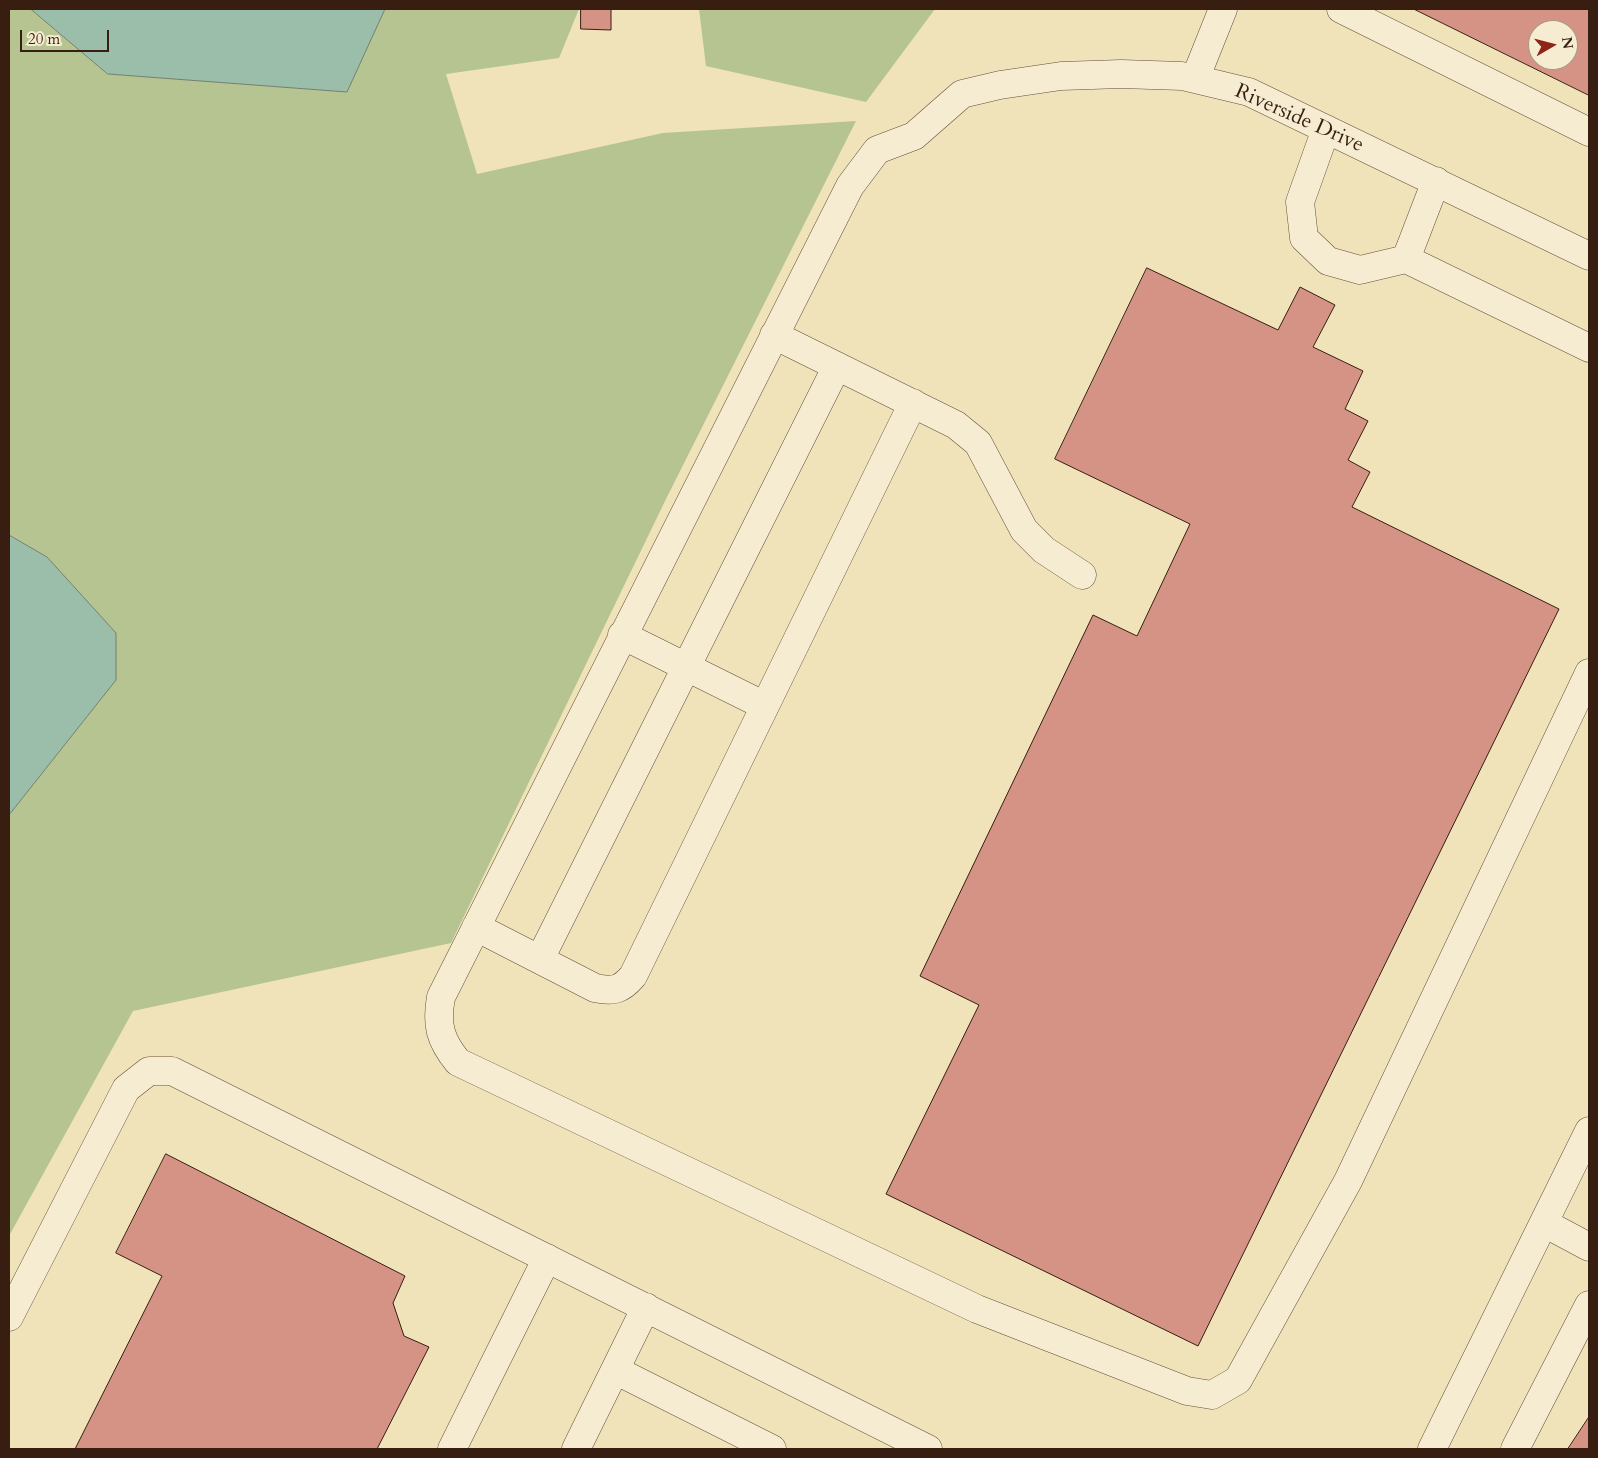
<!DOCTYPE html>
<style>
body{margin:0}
#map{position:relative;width:1598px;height:1458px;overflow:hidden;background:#f0e2b9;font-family:Cardo,serif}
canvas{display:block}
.frame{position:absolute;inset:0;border:10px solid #371e10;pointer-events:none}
.north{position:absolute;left:1528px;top:20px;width:50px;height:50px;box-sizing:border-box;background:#f5ecd2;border:1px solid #a99a84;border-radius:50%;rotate:82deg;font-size:14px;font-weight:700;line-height:20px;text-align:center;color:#371e10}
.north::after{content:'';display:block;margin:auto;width:18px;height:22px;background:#8f2418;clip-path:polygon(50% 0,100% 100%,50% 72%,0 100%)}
.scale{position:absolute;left:20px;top:30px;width:89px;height:22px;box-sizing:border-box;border:2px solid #371e10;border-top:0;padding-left:6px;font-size:15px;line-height:18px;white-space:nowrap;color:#371e10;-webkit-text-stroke:4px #f5ecd2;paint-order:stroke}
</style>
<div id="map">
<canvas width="1598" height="1458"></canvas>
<div class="frame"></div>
<div class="north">N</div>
<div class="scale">20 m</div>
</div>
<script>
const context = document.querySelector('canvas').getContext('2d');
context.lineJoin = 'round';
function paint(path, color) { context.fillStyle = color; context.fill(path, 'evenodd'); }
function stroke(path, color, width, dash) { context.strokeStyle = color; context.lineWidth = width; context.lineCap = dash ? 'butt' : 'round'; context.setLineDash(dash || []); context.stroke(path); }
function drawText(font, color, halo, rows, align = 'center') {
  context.font = font + ' Cardo,serif'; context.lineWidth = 4; context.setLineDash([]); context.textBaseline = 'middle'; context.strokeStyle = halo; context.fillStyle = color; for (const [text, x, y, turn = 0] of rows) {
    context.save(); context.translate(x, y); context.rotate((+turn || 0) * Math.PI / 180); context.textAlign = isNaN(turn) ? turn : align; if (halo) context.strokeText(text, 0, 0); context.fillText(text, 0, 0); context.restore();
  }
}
const green = new Path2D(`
 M9,9H31L108,74L347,92L385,9H579L559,58L446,74L477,174L663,133L856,121L666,499L451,943L133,1011L9,1236V815L116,680V633L47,557L9,535Z
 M699,9H935L866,102L706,66Z`);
const water = new Path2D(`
 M31,9H385L347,92L108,74Z
 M9,535L47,557L116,633V680L9,815Z`);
const building = new Path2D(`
 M581,9H611V30L581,29Z
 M1414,9H1589V95ZM1538,30H1568V60H1538Z
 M1147,268L1278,330L1300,287L1335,305L1313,347L1363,371L1345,409L1368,421L1348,460L1370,472L1352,507L1559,609L1198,1346L886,1194L979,1005L920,976L1093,615L1137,636L1190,524L1055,459Z
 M166,1154L405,1276L393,1303L404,1336L429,1347L377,1449H75L162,1276L116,1253Z
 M1589,1417V1449H1568Z`);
const minor = new Path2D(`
 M1341,9L1589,132
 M1195,79L1223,9
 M1326,129L1300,202L1304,238L1328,261L1360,270L1406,259L1589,348
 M1589,256L1249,92L1182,76L1121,74L1061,76L1000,85L962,94L914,136L877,150L850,186L441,997C436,1025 440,1040 458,1062L977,1309L1187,1391L1212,1395L1238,1380L1348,1181L1589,673
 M1406,259L1436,181
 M774,335L956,425L978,443L1024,530L1044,550L1082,575
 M622,635L765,706
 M476,927L595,988C613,992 621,990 633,976L913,403
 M540,959L837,366
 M1544,1223L1589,1247
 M9,1317L126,1089L149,1071H172L928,1449
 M615,1370L772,1449
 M452,1449L547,1258
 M576,1449L646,1307
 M1432,1449L1589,1131
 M1515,1449L1589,1305`);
const streetNames = [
 ["Riverside Drive",1299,119,24]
];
paint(green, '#b6c492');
paint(water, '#9bbeab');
stroke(water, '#737e6d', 1);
paint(building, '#d59386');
stroke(building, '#371e10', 1);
stroke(minor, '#654f3a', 29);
stroke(minor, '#f5ecd2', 28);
drawText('21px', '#371e10', '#f5ecd2', streetNames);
</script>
